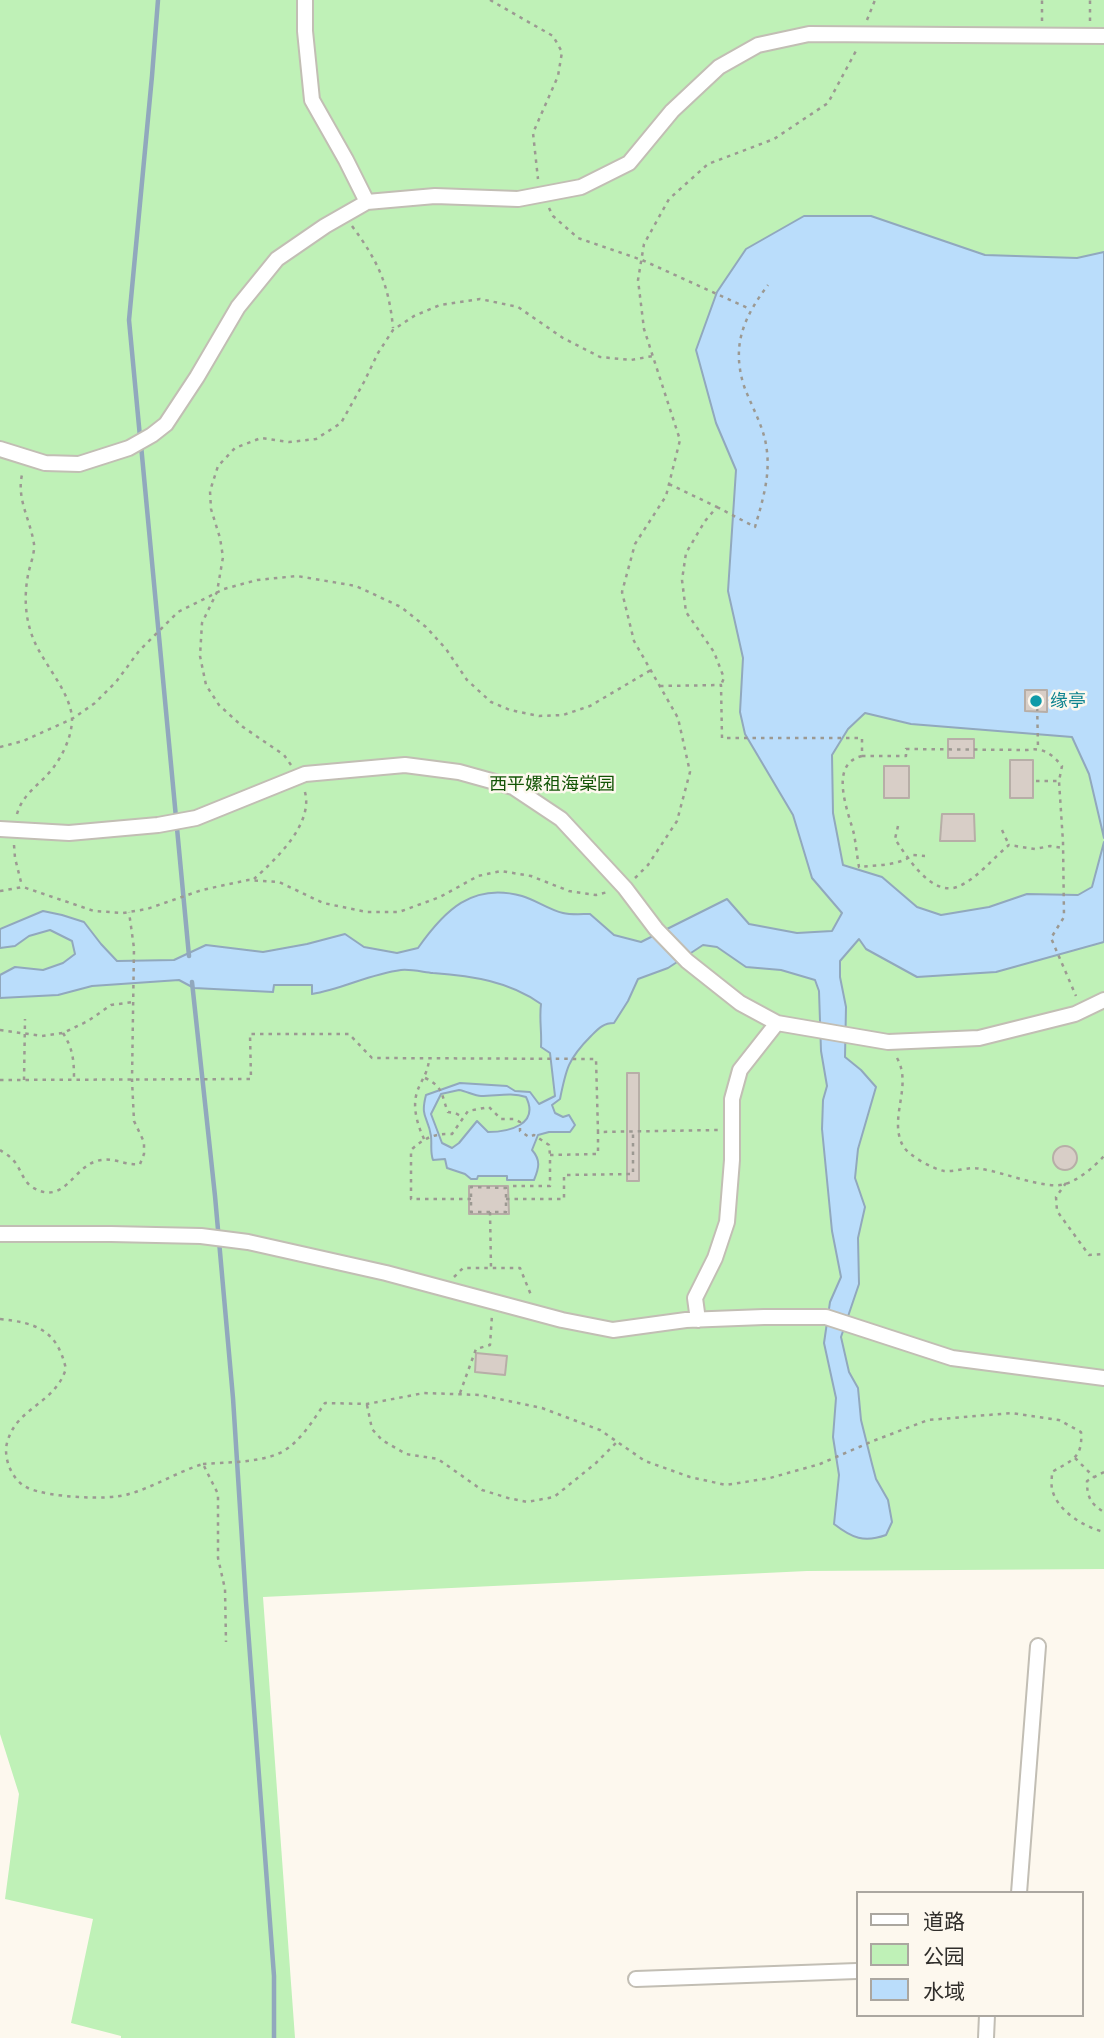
<!DOCTYPE html>
<meta charset="utf-8">
<style>
body{margin:0}
#map{position:relative;width:1104px;height:2038px;overflow:hidden;background:#fdf8ee;font-family:Commissioner,"Noto Sans SC",sans-serif}
canvas{display:block}
.legend{position:absolute;left:856px;top:1891px;width:228px;height:126px;box-sizing:border-box;background:#fdf8ee;border:2px solid #aba7a0;margin:0;padding:9px 12px;list-style:none;font-size:21px;color:#302e2b}
.legend li{display:flex;align-items:center;gap:14px;height:35px}
.legend b{width:35px;border:2px solid #aba7a0}
</style>
<div id="map">
<canvas width="1104" height="2038"></canvas>
<ul class="legend">
<li><b style="height:9px;background:#fff"></b>道路</li>
<li><b style="height:19px;background:#bff1b7"></b>公园</li>
<li><b style="height:19px;background:#baddfb"></b>水域</li>
</ul>
</div>
<script>
const context = document.querySelector('canvas').getContext('2d');
context.lineJoin = 'round';
function paint(path, color) { context.fillStyle = color; context.fill(path, 'evenodd'); }
function stroke(path, color, width, dash) { context.strokeStyle = color; context.lineWidth = width; context.lineCap = dash ? 'butt' : 'round'; context.setLineDash(dash || []); context.stroke(path); }
function drawText(font, color, halo, rows, align = 'center') {
  context.font = font + ' Commissioner,"Noto Sans SC",sans-serif'; context.lineWidth = 5; context.setLineDash([]); context.textBaseline = 'middle'; context.strokeStyle = halo; context.fillStyle = color; for (const [text, x, y, turn = 0] of rows) {
    context.save(); context.translate(x, y); context.rotate((+turn || 0) * Math.PI / 180); context.textAlign = isNaN(turn) ? turn : align; if (halo) context.strokeText(text, 0, 0); context.fillText(text, 0, 0); context.restore();
  }
}
const green = new Path2D(`
 M0,0H1104V1569L807,1571L263,1597L295,2038H121V2036L71,2023L93,1919L5,1899L19,1794L0,1734Z`);
const water = new Path2D(`
 M804,216H871L985,255L1077,258L1104,252V838L1089,774L1072,737L911,724L865,713L848,729L832,755L833,813L843,865L882,877L917,907L941,915L989,907L1027,894L1078,895L1092,887L1104,842V942L996,972L917,977L866,949L859,939L840,961V977L846,1007L845,1057L861,1070L876,1087L858,1149L855,1178L865,1207L858,1238L859,1284L841,1337L849,1372L858,1388L861,1420L872,1464L876,1479L888,1500L892,1522L886,1535C864,1543 852,1538 834,1524L839,1475L833,1437L836,1398L824,1343L830,1302L841,1277L832,1231L822,1129L823,1100L827,1086L821,1051L819,991L815,980L781,970L746,967L717,947L703,945L668,968L638,979L628,1001L614,1023C603,1023 598,1029 591,1036C568,1059 566,1069 560,1099L552,1105L555,1113L563,1117L569,1115L575,1125L570,1132H549L538,1135L532,1150C541,1160 539,1168 534,1180H507V1176H478L477,1179H471L465,1174L447,1168L445,1159L433,1160C430,1152 432,1145 431,1136C428,1116 420,1118 426,1095L460,1083L507,1086L515,1091L530,1092L539,1104L555,1096L550,1053L541,1047C542,1032 539,1019 541,1004C509,981 472,976 433,973C423,972 411,969 401,970C370,974 342,989 312,994V985H274L273,992L194,988L179,980L92,986L58,995L0,998V975L15,967L43,970L63,963L75,954L72,941L50,930L29,936L15,946L0,948V929L43,911L62,915L84,922L101,944L117,961L174,960L206,945L263,952L307,944L345,934L364,947L397,953L418,948C444,911 472,882 522,896C536,900 549,910 563,913C571,915 582,914 590,914L614,935L641,942L727,899L749,924L797,933L832,931L842,913L812,878L793,815L745,734L740,712L743,658L728,591L736,470L716,423L696,350L717,292L746,249ZM459,1090C466,1091 475,1096 481,1096C497,1096 511,1092 526,1097C540,1125 508,1132 488,1132L477,1121L459,1143L452,1148L442,1143L431,1114L441,1094Z`);
const stream = new Path2D(`
 M140,437L129,320L152,76L158,0
 M141,445L189,956
 M192,982L215,1196L233,1398L246,1602L274,1976V2038`);
const building = new Path2D(`
 M1025,690H1047V712L1025,711Z
 M948,739H974V758H948Z
 M1010,760H1033V798H1010Z
 M884,766H909V798H884Z
 M942,814H974L975,841H940Z
 M627,1073H639V1181H627Z
 M1053 1158a12 12 0 1 1 24 0a12 12 0 1 1-24 0Z
 M469,1186H508L509,1214H469Z
 M476,1353L507,1356L505,1375L475,1372Z`);
const path = new Path2D(`
 M490,0L553,36L562,52L558,76L533,133L538,179
 M867,20L875,0
 M1042,21V0
 M1090,21V0
 M549,208L553,216L578,238L642,260L750,309
 M352,226C378,261 389,285 393,328
 M669,484L717,507L705,521L686,553L682,580L686,612L714,652L724,678L721,685
 M717,507L755,527C762,503 770,477 767,452C765,428 752,408 744,386C731,345 744,317 768,285
 M660,686L721,685L722,738H862V756H906V749L1027,750C1043,747 1052,754 1062,766L1059,781L1063,842L1064,917L1051,938L1076,996
 M1037,699L1038,748
 M0,747L23,741L72,719L95,703L116,682L139,651L178,612L224,589L257,580L297,576L356,586L401,607L426,627L446,649L467,680L491,702L510,710L539,716L563,715L590,706L651,670
 M862,756C828,764 848,811 854,834C856,845 857,856 859,867C877,865 898,866 913,855L925,856
 M291,765L284,755L243,727L219,705L206,685L200,656L202,623L217,592L223,557L220,538L211,509L210,491L218,466L235,448L261,438L289,442L316,439L341,423L364,382L378,353L393,330L414,316L440,305L480,299L518,307L563,338L600,357L631,360L653,356
 M1036,781H1059
 M17,814C23,793 40,785 53,768C63,755 72,736 72,719C71,692 43,664 33,638C25,618 24,596 28,575C30,565 35,553 34,544C30,518 15,497 23,471
 M898,826L895,839C907,857 931,896 957,887C976,880 993,858 1009,845L1035,849L1050,846L1063,848
 M1002,830L1009,845
 M14,845L15,858L22,886
 M635,878L648,865L677,821L690,772L678,718L634,641L622,592L635,544L666,496L680,440L644,329L638,280L644,244L669,199L708,164L774,139L828,103L857,49
 M254,879C276,859 316,822 304,789
 M0,891L23,887L94,911L123,913L147,909L202,890L248,880L279,882L323,903L367,912H399L440,897L478,876L501,871L531,876L569,891L596,895L608,892
 M0,1030L42,1036L63,1033L88,1021L111,1005L133,1002
 M63,1033C73,1049 74,1060 74,1079
 M897,1058C913,1086 888,1118 903,1146C909,1156 933,1169 944,1171C956,1172 969,1166 981,1169C1004,1172 1045,1190 1065,1184C1079,1180 1095,1166 1104,1156
 M425,1078C444,1087 441,1095 448,1112L455,1113L463,1117
 M0,1080L251,1079L250,1034H349L372,1058L596,1059L598,1132L718,1130
 M24,1080L25,1019
 M424,1139C418,1126 413,1110 416,1096C419,1082 428,1075 429,1059
 M0,1150C4,1153 10,1156 13,1160C21,1168 22,1180 32,1187C64,1207 73,1167 97,1161C112,1156 125,1166 140,1164L144,1154V1142L134,1121L132,1080L134,948L129,912
 M1066,1183L1056,1197L1057,1211L1089,1255L1104,1254
 M513,1186H550V1155L598,1154V1132
 M471,1199H411V1150C424,1138 435,1133 452,1134L468,1111L489,1107L501,1119H514L520,1122V1131L529,1137L534,1135L549,1145L550,1155
 M506,1199H564V1175L633,1174V1132
 M490,1212H471V1187L506,1188V1212H490L491,1268
 M454,1277L463,1268H520L531,1295
 M0,1319C37,1323 57,1330 66,1369C64,1374 62,1379 59,1383C44,1406 15,1412 7,1443C3,1458 12,1481 28,1488C48,1497 107,1501 129,1494C154,1487 177,1472 203,1464L218,1494V1558L225,1589L226,1642
 M460,1393L476,1349L490,1345L492,1315
 M367,1405L372,1429L382,1440L406,1454L438,1459L482,1490L508,1498L527,1502L554,1497L596,1463L617,1442
 M1075,1458L1094,1477
 M203,1464C228,1462 257,1463 280,1453C300,1443 313,1420 325,1403L367,1404L424,1393L480,1395L542,1408L600,1430L645,1461L690,1477L726,1485L770,1478L820,1464L873,1441L928,1420L1012,1413L1059,1420L1081,1432C1083,1458 1072,1460 1052,1472C1052,1477 1051,1484 1052,1489C1057,1511 1084,1527 1104,1532
 M1104,1472L1087,1481C1087,1496 1090,1504 1104,1512`);
const street = new Path2D(`
 M305,0V31L312,100L346,160L367,202
 M0,449L45,463L79,464L129,448L152,435L166,424L197,377L238,307L277,259L325,226L367,202L435,196L518,199L581,187L629,163L672,111L719,67L758,45L809,34L1104,36
 M0,829L69,833L158,825L196,818L305,774L405,765L459,772L513,787L561,819L625,888L656,929L687,961L740,1003L777,1023L888,1042L979,1038L1075,1014L1104,1000
 M0,1234H111L201,1236L248,1242L386,1273L562,1320L613,1330L686,1320L764,1317H826L952,1358L1104,1378
 M698,1320L695,1298L715,1258L727,1222L732,1160V1099L740,1070L777,1023
 M1019,1893L1038,1646
 M636,1979L857,1971
 M986,2038L987,2015`);
const markers = [
 [1036,701,7,"#0f9aa8"]
];
const cultureNames = [
 ["缘亭",1050,701]
];
const parkNames = [
 ["西平嫘祖海棠园",552,784]
];
paint(green, '#bff1b7');
paint(water, '#baddfb');
stroke(water, '#91a8bd', 2);
stroke(stream, '#91a8bd', 4.5);
paint(building, '#d8cec7');
stroke(building, '#b7aea7', 2);
stroke(street, '#c2beb4', 18);
stroke(path, '#9c9992', 2.5, [3.5, 5]);
stroke(street, '#fff', 14);
for (const [x, y, r, color] of markers) { const dot = new Path2D(); dot.arc(x, y, r, 0, 2 * Math.PI); context.fillStyle = color; context.fill(dot); stroke(dot, '#fdf8ee', 2.5); }
drawText('18px', '#0d838f', '#fdf8ee', cultureNames, 'left');
drawText('18px', '#125405', '#fdf8ee', parkNames);
</script>
